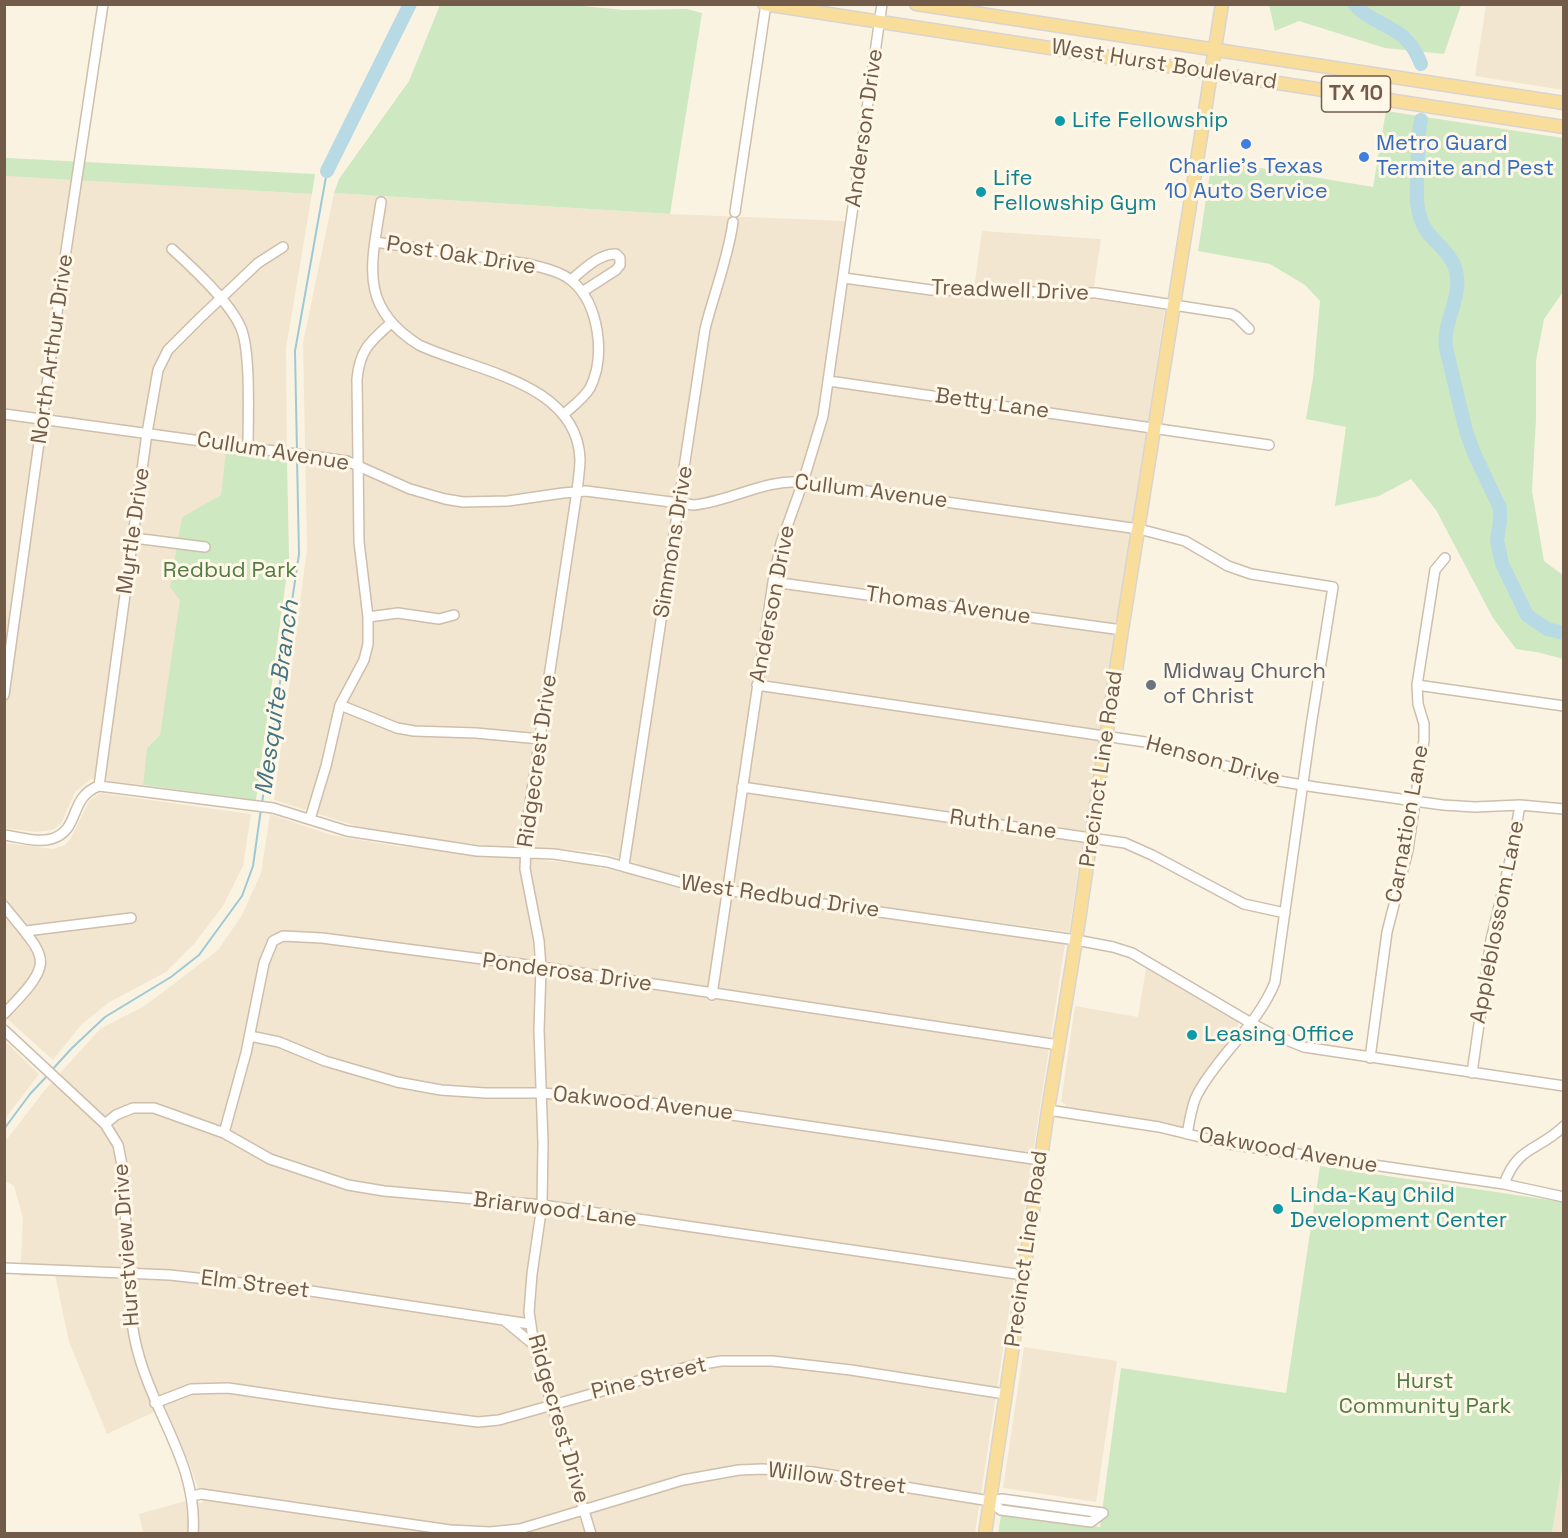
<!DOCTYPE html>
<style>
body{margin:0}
#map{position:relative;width:1568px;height:1538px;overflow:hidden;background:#fbf3e2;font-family:"Space Grotesk",sans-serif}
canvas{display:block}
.frame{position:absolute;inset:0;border:6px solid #725b49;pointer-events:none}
</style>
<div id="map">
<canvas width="1568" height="1538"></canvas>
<div class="frame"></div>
</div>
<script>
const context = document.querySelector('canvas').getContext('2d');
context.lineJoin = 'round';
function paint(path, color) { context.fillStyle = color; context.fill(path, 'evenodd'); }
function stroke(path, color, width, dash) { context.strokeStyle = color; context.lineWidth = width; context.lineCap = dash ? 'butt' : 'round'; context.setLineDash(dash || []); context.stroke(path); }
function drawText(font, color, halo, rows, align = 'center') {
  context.font = font + ' "Space Grotesk",sans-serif'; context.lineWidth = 6; context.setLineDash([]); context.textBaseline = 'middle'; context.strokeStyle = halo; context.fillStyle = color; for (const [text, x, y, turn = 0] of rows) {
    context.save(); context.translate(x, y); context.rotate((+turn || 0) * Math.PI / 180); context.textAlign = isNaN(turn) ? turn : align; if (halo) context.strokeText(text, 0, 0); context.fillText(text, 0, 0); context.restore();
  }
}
const residential = new Path2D(`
 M1486,5H1563V90L1475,76Z
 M5,175L312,194L286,348L287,461L227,452L221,495L182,517L180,600L168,686L160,735L147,748L143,785L91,779L75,792L61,824L52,830L36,832L5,828Z
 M334,193L670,214L846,221L838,283L929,296H973L982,231L1101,239L1092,299L1165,310L1069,932L712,884L662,874L635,863L597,852L562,849L508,848L439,840L362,828L274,800L307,549L303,343Z
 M100,793L251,814L243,866L223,906L194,944L166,972L108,1003L81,1025L53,1060L5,1017V843L53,849L65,845L71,838L89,801Z
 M270,814L331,835L396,846L583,864L628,874L689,891L1065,944L975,1533H143L139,1514L185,1501L203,1503L190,1465L165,1407L107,1434L69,1342L55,1275L20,1276L23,1218L14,1186L5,1181L4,1143L44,1091L100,1029L146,1005L218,950L242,915L261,873Z
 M1146,968L1238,1022V1030L1196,1087L1187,1110L1183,1128L1158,1121L1065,1107L1066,1104L1061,1102L1075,1006L1138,1017Z
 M5,1041L39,1074L5,1119H4Z
 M1024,1347L1117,1361L1096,1502L1003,1488Z
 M1563,1455V1533H1552Z`);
const green = new Path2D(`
 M560,4L625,10L687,9L702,13L670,214L334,193L339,179L409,81L440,5Z
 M1269,5V4L1461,5L1444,54L1385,48L1299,21L1275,31Z
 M1386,111L1563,138V292L1544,319L1536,361V419L1532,491L1544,561L1563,575V659L1541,653L1516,649L1493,618L1436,510L1411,479L1379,496L1335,506L1346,427L1306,419L1313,378L1320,301L1305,285L1270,264L1198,251L1212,160L1373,187Z
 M4,157L8,158L315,174L312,194L8,176L5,175Z
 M226,452L287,461L289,558L256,800L143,785L147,748L160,735L180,600L170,587L182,517L221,495Z
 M1320,1166L1563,1202L1564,1455L1552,1533L998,1534L1001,1515L1100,1527L1121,1368L1286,1393Z`);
const stream = new Path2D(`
 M297,452L295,351L327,171
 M262,803L299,554L297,458
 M51,1071L72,1048L105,1017L171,977L199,955L242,896L253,866L261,809
 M4,1129L30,1094L48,1075`);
const river = new Path2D(`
 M1354,4C1378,30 1405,22 1421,64
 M1421,120C1418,133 1419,144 1418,157C1418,181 1412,209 1426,230C1435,243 1452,254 1456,271C1463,297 1442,322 1446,348L1466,431L1474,453L1500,508V522L1497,540L1502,564L1527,615L1547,629L1564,633
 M327,171L410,4`);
const minor = new Path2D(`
 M381,202C372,263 357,306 419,345C474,371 577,382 580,459C580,469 578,481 577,491L527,823L525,869L539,941L541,968L539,1030L543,1143L542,1205L532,1274L529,1312L534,1345L591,1534
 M735,212L766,4
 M375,242L529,264C543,268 560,271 572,281C599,304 606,356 590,388C584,398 573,406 564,414
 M172,249C193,268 230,302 241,328C251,352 248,419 248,447
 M844,278L931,290L1096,293L1232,314L1237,317L1249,329
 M571,280C583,270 600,253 616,254L620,258V265L616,270L582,292
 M829,381L1269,445
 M4,414L347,461L410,489L445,499L463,502L508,501L563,493L586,491L694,505C732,501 764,479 803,482L1139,529L1185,541L1228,566L1251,574L1333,587L1311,726L1275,982C1258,1025 1220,1053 1198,1093C1191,1105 1190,1121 1187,1134
 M134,538L205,547
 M773,582L1122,630
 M368,617L398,613L439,619L454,615
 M757,685L1145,742L1273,780L1315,787L1443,805L1475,807L1520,805L1564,809
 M1417,685L1564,706
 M4,695L60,291L103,4
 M340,705L397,728L414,731L476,733L540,739
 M99,786L147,433L158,370L168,350L200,318L258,263L283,247
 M742,787L1125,843L1152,855L1244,904L1285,913
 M310,819L326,766L340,705L364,660L368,644V617L359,542L357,379C360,349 370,342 391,323
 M4,835C19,837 37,843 51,839C81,831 68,797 99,786L273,808L347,831L477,851L554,854L607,862L690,885L1076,940L1113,947L1132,953L1251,1023L1274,1035L1304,1047L1564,1086
 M624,865L705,329C714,293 728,259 733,222
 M4,906C48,961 57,959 4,1014
 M26,931L131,918
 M712,995L773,582L781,543L803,482L823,416L882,4
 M4,1030L105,1124L118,1145L122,1165C123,1191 126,1217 127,1243C129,1281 128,1319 139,1356C156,1418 198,1466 193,1534
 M250,1036L279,1042L325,1061L397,1082L441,1090L485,1093H542L643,1102L1040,1160
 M1370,1058L1387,932L1408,850L1424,740V724L1418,704L1417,685L1435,570L1445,558
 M1472,1073L1491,940L1512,852L1520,805
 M1048,1110L1159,1127L1229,1144L1504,1184L1564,1197
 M105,1124L116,1115L133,1108H154L224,1133L270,1159L348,1185L384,1191L542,1205L1023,1275
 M224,1133L246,1053L264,963L273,941L283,936L322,938L521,964L1059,1045
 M1504,1184C1518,1145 1539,1151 1564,1126
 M4,1268L170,1275L304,1290L530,1324
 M505,1321L534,1345
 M155,1403L191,1389L228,1388L330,1403L478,1422L499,1420L691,1366L721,1361H772L851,1370L1005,1394
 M192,1496L201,1494L450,1530L490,1532L520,1529L683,1480L739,1470L762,1469L813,1472L990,1501L1002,1499L1103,1513
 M990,1501L1001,1510L1091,1522L1103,1513`);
const major = new Path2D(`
 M764,4L1564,127
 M916,4L1564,103
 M985,1534L1048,1110L1076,940L1122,630L1222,4`);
const markers = [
 [1060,121,6,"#0f9aa8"],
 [1246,144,6,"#3f7fe0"],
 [1364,157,6,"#3f7fe0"],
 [981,192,6,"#0f9aa8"],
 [1151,685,6,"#6b7280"],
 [1192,1035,6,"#0f9aa8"],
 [1278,1209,6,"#0f9aa8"]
];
const shields = [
 [1356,94,69]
];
const shieldNames = [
 ["TX 10",1356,94]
];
const streetNames = [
 ["West Hurst Boulevard",1164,65,9],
 ["Anderson Drive",865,128,-82],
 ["Post Oak Drive",461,256,9],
 ["Treadwell Drive",1010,291,2],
 ["North Arthur Drive",53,349,-82],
 ["Betty Lane",992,404,8],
 ["Cullum Avenue",273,452,9],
 ["Cullum Avenue",871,492,7],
 ["Myrtle Drive",134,531,-82],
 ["Simmons Drive",674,542,-81],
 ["Anderson Drive",773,604,-79],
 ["Thomas Avenue",948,606,8],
 ["Ridgecrest Drive",538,761,-82],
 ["Henson Drive",1213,761,15],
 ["Precinct Line Road",1102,769,-82],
 ["Carnation Lane",1408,824,-80],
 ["Ruth Lane",1003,825,8],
 ["West Redbud Drive",780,897,8],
 ["Appleblossom Lane",1498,922,-79],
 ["Ponderosa Drive",567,973,8],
 ["Oakwood Avenue",643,1104,6],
 ["Oakwood Avenue",1288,1151,10],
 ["Briarwood Lane",555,1210,7],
 ["Hurstview Drive",127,1245,-94],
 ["Precinct Line Road",1027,1249,-82],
 ["Elm Street",255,1285,7],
 ["Pine Street",649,1379,-14],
 ["Ridgecrest Drive",558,1419,74],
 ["Willow Street",837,1479,7]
];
const cultureNames = [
 ["Life Fellowship",1072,121],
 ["Life",993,179],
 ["Fellowship Gym",993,204],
 ["Leasing Office",1204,1035],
 ["Linda-Kay Child",1290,1196],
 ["Development Center",1290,1221]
];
const shopNames = [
 ["Metro Guard",1376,144],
 ["Termite and Pest",1376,169],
 ["Charlie's Texas",1246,167,"center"],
 ["10 Auto Service",1246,192,"center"]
];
const parkNames = [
 ["Redbud Park",230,571],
 ["Hurst",1425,1382],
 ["Community Park",1425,1407]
];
const worshipNames = [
 ["Midway Church",1163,672],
 ["of Christ",1163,697]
];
const waterNames = [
 ["Mesquite Branch",278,698,-82]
];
paint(residential, '#f3e6d0');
paint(green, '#cee8c1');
stroke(stream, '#9dc9d6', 2);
stroke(river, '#b7dae4', 14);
stroke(minor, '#cebeac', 12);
stroke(major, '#dad4d0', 15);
stroke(minor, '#fff', 9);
stroke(major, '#f9dd9b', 12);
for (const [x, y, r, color] of markers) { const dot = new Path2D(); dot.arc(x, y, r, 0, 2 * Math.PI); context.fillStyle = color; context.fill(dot); stroke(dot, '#fff7e7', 2); }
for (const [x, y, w] of shields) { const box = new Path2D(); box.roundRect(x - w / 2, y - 18, w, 36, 4.5); context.fillStyle = '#fff7e7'; context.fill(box); stroke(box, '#725b49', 1.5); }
drawText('bold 21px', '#725b49', null, shieldNames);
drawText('22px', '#725b49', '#fff7e7', streetNames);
drawText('22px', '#0d838f', '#fff7e7', cultureNames, 'left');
drawText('22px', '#366cbe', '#fff7e7', shopNames, 'left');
drawText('22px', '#517d44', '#fff7e7', parkNames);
drawText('22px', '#5b616d', '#fff7e7', worshipNames, 'left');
drawText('italic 24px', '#437585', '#fff7e7', waterNames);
</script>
